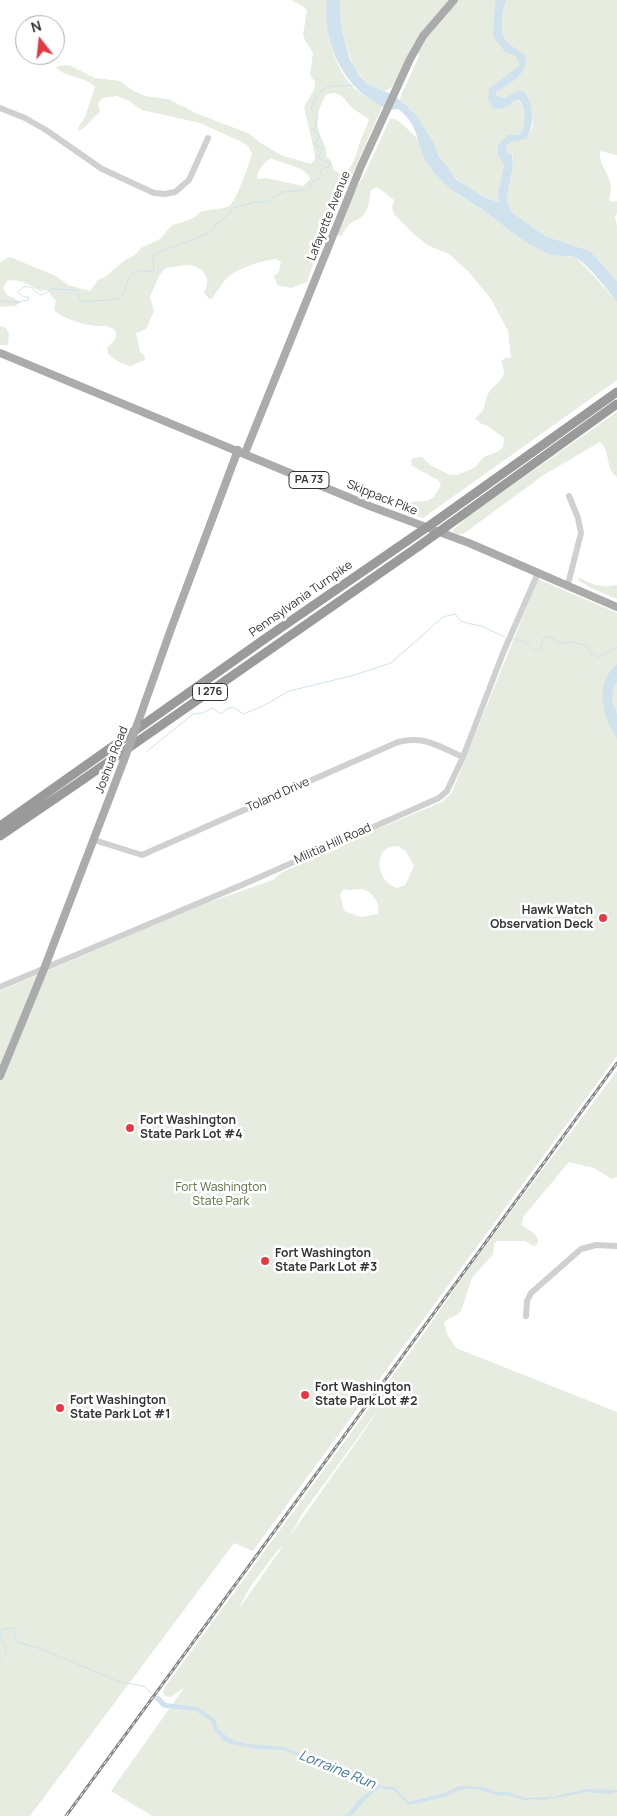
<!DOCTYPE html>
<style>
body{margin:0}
#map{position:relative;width:617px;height:1816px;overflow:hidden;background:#fff;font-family:Manrope,sans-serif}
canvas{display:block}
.north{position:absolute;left:15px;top:15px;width:50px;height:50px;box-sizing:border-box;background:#fff;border:1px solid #adadad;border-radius:50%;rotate:344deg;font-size:14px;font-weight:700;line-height:20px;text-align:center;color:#333}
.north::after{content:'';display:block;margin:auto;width:18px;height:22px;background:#e63946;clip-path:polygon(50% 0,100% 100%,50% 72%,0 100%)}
</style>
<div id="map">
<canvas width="617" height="1816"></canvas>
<div class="north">N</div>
</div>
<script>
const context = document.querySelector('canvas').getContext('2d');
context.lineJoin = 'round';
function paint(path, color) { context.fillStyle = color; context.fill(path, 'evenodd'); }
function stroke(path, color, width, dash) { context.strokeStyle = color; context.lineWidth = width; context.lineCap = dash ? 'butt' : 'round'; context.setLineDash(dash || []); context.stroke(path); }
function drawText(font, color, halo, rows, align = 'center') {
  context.font = font + ' Manrope,sans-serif'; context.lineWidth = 5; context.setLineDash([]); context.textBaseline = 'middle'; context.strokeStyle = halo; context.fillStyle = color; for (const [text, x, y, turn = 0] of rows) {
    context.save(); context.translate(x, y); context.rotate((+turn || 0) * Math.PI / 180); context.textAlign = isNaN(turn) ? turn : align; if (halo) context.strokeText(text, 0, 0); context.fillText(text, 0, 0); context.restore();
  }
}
const green = new Path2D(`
 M291,0H327C324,28 333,66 353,87C362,95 372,101 382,107L339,205L321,249L313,264L307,282L291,288L277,285L274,276L279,272L281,262L276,259C263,260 235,269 226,279C221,285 216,292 212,299H209L204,292C213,278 202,265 186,265C180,266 172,267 165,268L159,276L150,297L154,311L146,329L136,333L140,352L144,355L145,360L130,366L119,362L108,354L107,348C112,343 119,337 115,330C108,325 103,326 96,326C85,325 61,318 54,310L56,301L47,290L40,291C28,285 22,278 7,281L3,288L7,295L21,302L15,306L0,307V262L10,257L56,276L68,285L90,291L98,280L105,277L125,260L135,255L141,248L160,239L172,225C179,223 186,222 193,218C197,216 199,212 203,211C212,209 221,210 229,206C236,202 250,162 252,153L248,146L242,142L200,123L142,110L129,101L117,96L102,98L98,104L100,112C92,117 87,128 78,131L79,126L85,117L95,87C84,75 66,79 56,67L65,65L71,66L95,78L120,81L132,90L145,96L168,99L198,114L250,134L259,142L281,155L311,164L315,159L314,150L304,107L315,88V82L310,75L313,53L305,40L303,35L307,10L304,7ZM335,93L342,96L352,108L369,119C368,126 364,130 362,137C357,149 355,168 342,175L334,170L330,159L326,157C328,148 322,141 319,132C315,119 319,105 327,94ZM271,158C283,165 305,165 310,179L303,186L266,178L259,179L257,178C257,170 265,161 271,158Z
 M340,0H449C434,17 417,35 407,56C401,67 398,87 385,91L368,84L353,67L341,26Z
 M459,0H617V155L600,151C599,172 617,176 609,200L612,202L617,201V213L615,217L617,226V281L590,251L545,236L513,213L508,204L507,197L513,166V156L511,153H507L506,146L508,143C514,141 521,140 527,136C538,129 531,109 528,99L508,97L499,98L496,96V92L502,89L488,94L513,103L517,99C526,107 526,123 521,133L504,138L498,145L504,165L498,192L499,204C485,195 467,190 456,178C433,155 428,120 400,100L401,95L420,55L417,53L422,42Z
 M390,119H395L400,122L416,137L422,148L427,164L432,171L458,195L478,207L516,235L550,254L576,258L593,275L617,302V380L423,518L411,515L401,509L405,502L427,501L434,497L441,485L438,480L412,466L411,460L413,458L422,457L430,465L450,475H457L474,468L484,457L499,451L503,447L504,438L488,426L480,423L475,418C478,416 482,413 483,410C486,404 485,397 490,391C499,380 509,378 501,361L505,358H510L511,357L508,331L491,299L468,271L449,254L427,245L415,235L394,214L392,207L394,200L377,187L371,190C370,197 369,207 365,213C358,224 349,217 342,236L338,235L337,231L348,204L366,171Z
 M0,326L6,328L9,334L8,345H0Z
 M617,412V477C605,469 611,451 600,442L545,474L463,534H457L452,531L467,517Z
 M580,578C591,585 605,588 617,585V599L591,588L578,580Z
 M538,579L617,613V1056L253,1551L234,1543L30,1816H0V991L204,904L273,880L281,873L309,860L336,850L358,837L442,802L452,792ZM398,846L406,851L414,866L405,885L397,888C375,882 372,845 398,846ZM344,889C350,891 355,889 361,889C372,890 381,904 378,914L361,917L344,911L340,894Z
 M617,1071V1177L612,1179L594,1168L569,1162L523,1217L522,1225C528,1231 540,1234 538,1244L533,1246L525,1241H497L494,1244L493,1254L472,1278L461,1311C457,1317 449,1316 444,1323L447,1334L456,1348L617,1412V1816H152L111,1791L184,1688L170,1697L165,1696L163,1692L165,1687L424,1333L477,1257ZM376,1413V1414L290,1536L302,1514ZM283,1546L238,1610L250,1587L278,1550Z`);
const water = new Path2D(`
 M327,0H340L341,26L350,60L359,75L368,84L393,95L406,105L417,116L433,142L439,156L457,180L481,195L499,203L498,192L504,165L498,155V145L507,135H516L521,133C526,123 526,107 518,99C509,104 504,112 493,108L488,99L489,89L520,65L516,56L505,52L493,36L495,2L497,0H506C502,11 498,34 508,43C513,48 519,50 525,55C529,74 511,83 496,92V96L505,98L517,91L525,92C533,106 536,125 526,139L511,142L506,146L507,153L512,154L513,166L507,197L508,204L513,213L545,236L590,251L617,281V302C609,292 587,263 576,258C568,255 558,257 549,254C524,244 502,224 480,208C469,201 458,195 448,187C441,180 433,173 428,165C416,145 420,125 398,109C388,111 380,106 372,101C340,80 322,38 327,0Z
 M617,664V682L613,690L612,700L617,714V739C602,717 594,684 617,664Z
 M158,1695L166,1703L198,1707L215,1719L218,1729L230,1739L247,1744L283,1747L376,1782L380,1786L394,1787L409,1802L445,1793L459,1786L484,1787L495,1792H508L525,1798L553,1797L585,1789L617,1790V1792L608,1794L587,1792L544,1800L530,1799L526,1801L507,1795L501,1796L477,1789L469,1788L457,1791L447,1796L409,1805L394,1790L379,1788L367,1798L351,1816H340L347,1815L359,1799L374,1788L376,1787L374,1784L329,1769L284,1750L258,1749L230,1744L224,1741L215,1731L211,1721L196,1711L166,1708L162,1707L154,1698Z`);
const stream = new Path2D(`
 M0,301L17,302L28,300L29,297H24L19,293L18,291L26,286L32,288L40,295L44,294L52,289L77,290L80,299L83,302L119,299C128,292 124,276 137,271C142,270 148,272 154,271L153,256L156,253L192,240L208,233L213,230L217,223L224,219L233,208L255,202H267L283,192L307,190L310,188L312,182L322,176L320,171L323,168L329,167L330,163L318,158L323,148L313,144L318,140L319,136L314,130L318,117L311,109C312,104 314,102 316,98C326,81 337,88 353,85
 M513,639L524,641L535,651H539C543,646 541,640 545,636L550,637L560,643L572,642L587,646L591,653L598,657L617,647
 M146,752L193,714L203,713L212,708L221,714L227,709L233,707L243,714L263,706L289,691L351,676L391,663L443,617L455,614L462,622L481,626L505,637
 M0,1635L2,1629L14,1628L15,1641L44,1650L120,1682L143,1686L152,1694
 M0,1636L7,1653L0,1660`);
const minor = new Path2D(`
 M0,108L25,118L46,130L102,169L154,193L165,194L175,192L189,180L208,138
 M568,584L581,533L578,518L569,496
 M94,840L142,855L398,742C425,735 439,747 463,757
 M0,987L244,884L439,798L447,791L463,757L503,653L538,573
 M526,1316L527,1301L531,1293L581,1249L596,1245L617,1246`);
const major = new Path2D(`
 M0,353L372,507L469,543L617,607
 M245,453L361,166L410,59L423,36L454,0
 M137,725L171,629L238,450
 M0,1076L44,969L124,760`);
const highway = new Path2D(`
 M436,521L617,392
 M447,526L617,404
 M0,826L266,638L407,541
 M0,836L78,783L419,546`);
const rail = new Path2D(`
 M66,1816L617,1063`);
const majorBridge = new Path2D(`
 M124,760L137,725`);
const highwayBridge = new Path2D(`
 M407,541L436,521
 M419,546L447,526`);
const markers = [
 [603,918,5,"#e63946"],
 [130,1128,5,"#e63946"],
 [265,1261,5,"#e63946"],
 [305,1395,5,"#e63946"],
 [60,1408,5,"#e63946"]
];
const shields = [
 [309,480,40],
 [210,692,35]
];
const shieldNames = [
 ["PA 73",309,480],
 ["I 276",210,692]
];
const streetNames = [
 ["Lafayette Avenue",329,216,-68],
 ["Skippack Pike",382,498,22],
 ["Pennsylvania Turnpike",301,599,-35],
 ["Joshua Road",112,760,-69],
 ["Toland Drive",278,795,-24],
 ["Militia Hill Road",333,844,-24]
];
const poiNames = [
 ["Hawk Watch",593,911,"right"],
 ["Observation Deck",593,925,"right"],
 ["Fort Washington",140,1121],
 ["State Park Lot #4",140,1135],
 ["Fort Washington",275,1254],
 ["State Park Lot #3",275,1268],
 ["Fort Washington",315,1388],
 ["State Park Lot #2",315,1402],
 ["Fort Washington",70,1401],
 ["State Park Lot #1",70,1415]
];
const parkNames = [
 ["Fort Washington",221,1188],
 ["State Park",221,1202]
];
const waterNames = [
 ["Lorraine Run",337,1770,22]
];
paint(green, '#e6ecdf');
paint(water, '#cfe2ee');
stroke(stream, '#cfe2ee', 1);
stroke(minor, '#d0d0d0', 6);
stroke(major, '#ababab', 8);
stroke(highway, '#9a9a9a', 9);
stroke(rail, '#888', 3);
stroke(rail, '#fff', 1, [4]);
stroke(majorBridge, '#ababab', 8);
stroke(highwayBridge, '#9a9a9a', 9);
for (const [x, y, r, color] of markers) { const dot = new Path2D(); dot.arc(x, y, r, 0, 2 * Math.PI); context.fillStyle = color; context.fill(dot); stroke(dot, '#fff', 2); }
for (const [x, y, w] of shields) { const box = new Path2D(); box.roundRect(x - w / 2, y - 8.5, w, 17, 4); context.fillStyle = '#fff'; context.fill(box); stroke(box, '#333', 1); }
drawText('bold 11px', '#333', null, shieldNames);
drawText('12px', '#333', '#fff', streetNames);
drawText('bold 12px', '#333', '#fff', poiNames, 'left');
drawText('12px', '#56703f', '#fff', parkNames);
drawText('italic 14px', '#3f7597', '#fff', waterNames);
</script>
